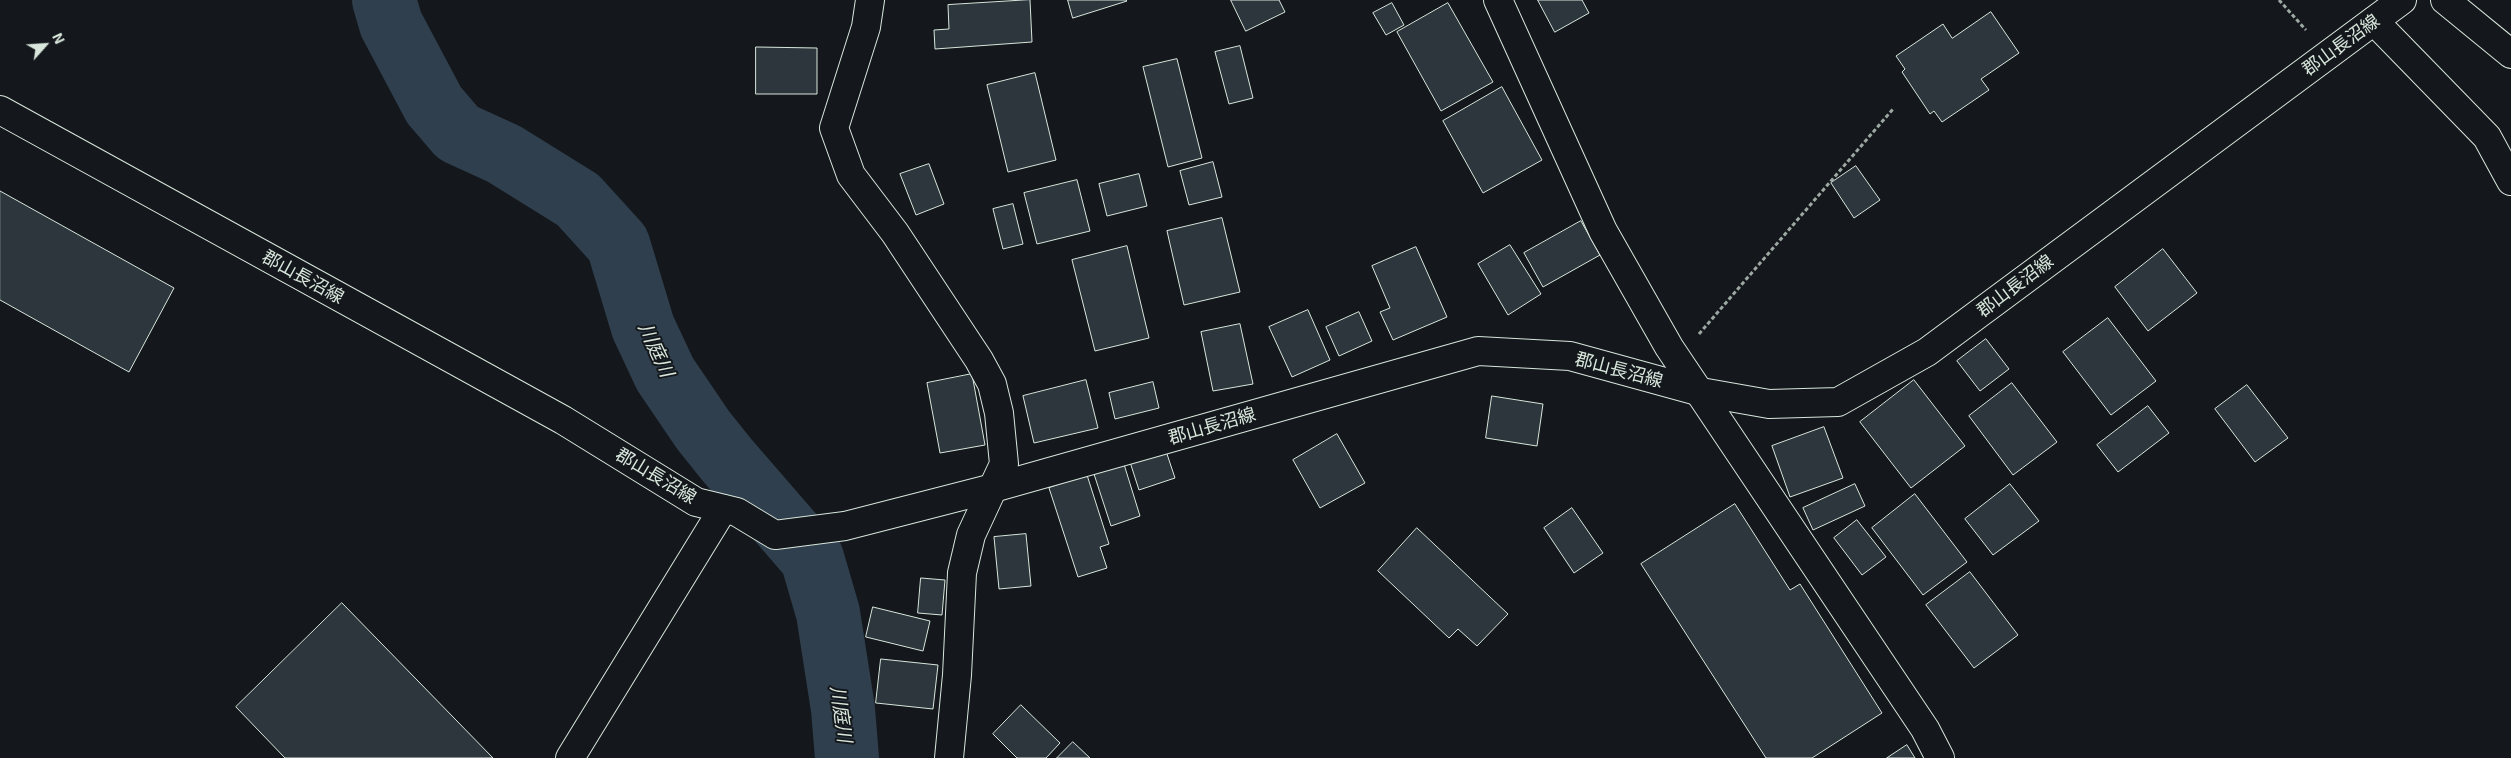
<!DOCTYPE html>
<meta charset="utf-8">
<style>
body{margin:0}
#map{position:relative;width:2511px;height:758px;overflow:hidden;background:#14181c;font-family:"Exo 2",sans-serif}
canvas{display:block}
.north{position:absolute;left:20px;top:20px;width:50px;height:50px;-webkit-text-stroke:4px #14181c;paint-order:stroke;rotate:64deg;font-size:14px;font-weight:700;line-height:20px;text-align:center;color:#d8e6dc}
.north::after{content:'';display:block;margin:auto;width:18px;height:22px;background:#d8e6dc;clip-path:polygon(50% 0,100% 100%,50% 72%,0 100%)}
</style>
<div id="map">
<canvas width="2511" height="758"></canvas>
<div class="north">N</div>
</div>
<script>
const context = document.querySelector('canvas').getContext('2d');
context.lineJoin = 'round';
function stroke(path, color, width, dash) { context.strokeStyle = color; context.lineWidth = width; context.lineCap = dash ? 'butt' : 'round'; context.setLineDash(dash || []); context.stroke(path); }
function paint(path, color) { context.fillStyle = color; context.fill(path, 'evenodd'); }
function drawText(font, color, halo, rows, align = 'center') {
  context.font = font + ' "Exo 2","Noto Sans JP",sans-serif'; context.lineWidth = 4; context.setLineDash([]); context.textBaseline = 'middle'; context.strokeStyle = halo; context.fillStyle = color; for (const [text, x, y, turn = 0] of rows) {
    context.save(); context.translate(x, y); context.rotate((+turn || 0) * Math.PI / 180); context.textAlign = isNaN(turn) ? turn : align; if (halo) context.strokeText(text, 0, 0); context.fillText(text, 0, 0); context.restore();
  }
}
const river = new Path2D(`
 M384,0L391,24L434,105L458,133L504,154L578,200L618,244L643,327L665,374L703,430L727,460L812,558L828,613L843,709L847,758`);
const building = new Path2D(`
 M1030,0L1032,42L935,49L934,30L949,29L948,5Z
 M1068,0H1126L1127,1L1073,18Z
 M1231,0H1279L1285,12L1246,31Z
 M1538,0H1582L1589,13L1555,32Z
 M1392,3L1404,25L1386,35L1373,13Z
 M1448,3L1493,82L1441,111L1397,32Z
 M1991,12L2019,53L1981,79L1989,90L1942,122L1934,111L1930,114L1902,72L1905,69L1896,56L1943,24L1952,38Z
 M1240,46L1253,98L1229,104L1215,52Z
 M756,47L817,48V94H756Z
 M1177,59L1202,158L1168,167L1143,67Z
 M1035,73L1056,160L1008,172L987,85Z
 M1502,87L1542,160L1483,193L1443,121Z
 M1213,162L1222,197L1189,205L1180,171Z
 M929,164L944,204L916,215L900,174Z
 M1856,166L1880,200L1854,218L1831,183Z
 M1139,174L1147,206L1107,216L1099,184Z
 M1077,180L1090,231L1037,244L1024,193Z
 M0,191L174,288L129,372L0,300Z
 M1013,204L1023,244L1003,249L993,209Z
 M1222,218L1240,292L1184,305L1167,231Z
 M1581,221L1600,255L1543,287L1524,253Z
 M1510,245L1541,294L1508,315L1478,264Z
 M1127,246L1149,338L1095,351L1072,260Z
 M1416,247L1447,317L1393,340L1380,312L1390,308L1372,266Z
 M2163,249L2197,293L2148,331L2115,287Z
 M1308,310L1330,360L1292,377L1269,327Z
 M1359,312L1372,341L1339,356L1326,327Z
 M2108,318L2156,381L2111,415L2063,352Z
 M1240,324L1253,384L1213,391L1201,332Z
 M1986,339L2009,369L1980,391L1957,361Z
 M972,374L985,445L940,453L927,383Z
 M1086,380L1098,428L1034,443L1023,396Z
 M1914,380L1965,446L1911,488L1860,422Z
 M1153,382L1159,408L1115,419L1109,393Z
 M2012,383L2057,442L2013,475L1969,416Z
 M2247,385L2288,438L2255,462L2215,409Z
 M1492,396L1543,404L1537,446L1486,438Z
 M2148,406L2169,433L2118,472L2097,445Z
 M1824,427L1843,478L1790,497L1772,446Z
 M1337,434L1365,483L1320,508L1293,460Z
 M1166,451L1175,478L1139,490L1130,462Z
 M1123,461L1140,516L1111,526L1093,471Z
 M1087,475L1109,544L1100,547L1107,568L1078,577L1049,488Z
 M1855,484L1865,506L1813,530L1803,508Z
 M2010,484L2039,521L1993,555L1965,519Z
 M1915,494L1967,562L1923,595L1872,528Z
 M1735,504L1790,590L1800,584L1882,713L1812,758H1766L1641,564Z
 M1572,508L1603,553L1574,573L1544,528Z
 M1857,520L1886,557L1862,575L1834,538Z
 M1417,528L1508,614L1477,646L1458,629L1449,638L1378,571Z
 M1026,534L1031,586L999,589L994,537Z
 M1970,572L2018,635L1974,668L1926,605Z
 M921,578L945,580L942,615L918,613Z
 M342,603L493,758H285L236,707Z
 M873,607L930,621L923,651L866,637Z
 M881,659L938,665L933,709L876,703Z
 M1021,705L1060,743L1046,758H1017L993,734Z
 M1073,742L1090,758H1057Z
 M1907,745L1915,758H1887Z`);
const path = new Path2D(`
 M2279,0L2306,30
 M1699,334L1893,109`);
const minor = new Path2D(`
 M870,0L866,27L834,128L851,175L895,233L979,360L992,384L999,413L1004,464L971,535L962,573L957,675L949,758
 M1498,0L1603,231L1669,347L1925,729L1940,758
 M2445,0L2511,54
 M2374,21L2487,137L2511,181
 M570,758L723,509`);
const major = new Path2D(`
 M0,110L563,420L696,502L737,512L775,535L845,526L993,488L1478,351L1570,356L1701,392L1769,404L1838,402L1927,352L2402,0`);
const streetNames = [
 ["郡山長沼線",2341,45,-36],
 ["郡山長沼線",303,277,29],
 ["郡山長沼線",2015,286,-37],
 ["郡山長沼線",1619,370,15],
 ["郡山長沼線",1212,426,-16],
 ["郡山長沼線",656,476,31]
];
const waterNames = [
 ["川庭川",656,350,65],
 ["川庭川",841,714,82]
];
stroke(river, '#2f3f4d', 64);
paint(building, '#2c363c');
stroke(building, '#d8e6dc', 1);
stroke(minor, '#d8e6dc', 30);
stroke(major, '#d8e6dc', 30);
stroke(path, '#9da8a2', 3, [4, 2.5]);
stroke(minor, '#14181c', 28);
stroke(major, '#14181c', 28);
drawText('18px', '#d8e6dc', '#14181c', streetNames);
drawText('italic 19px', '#d8e6dc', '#14181c', waterNames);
</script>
